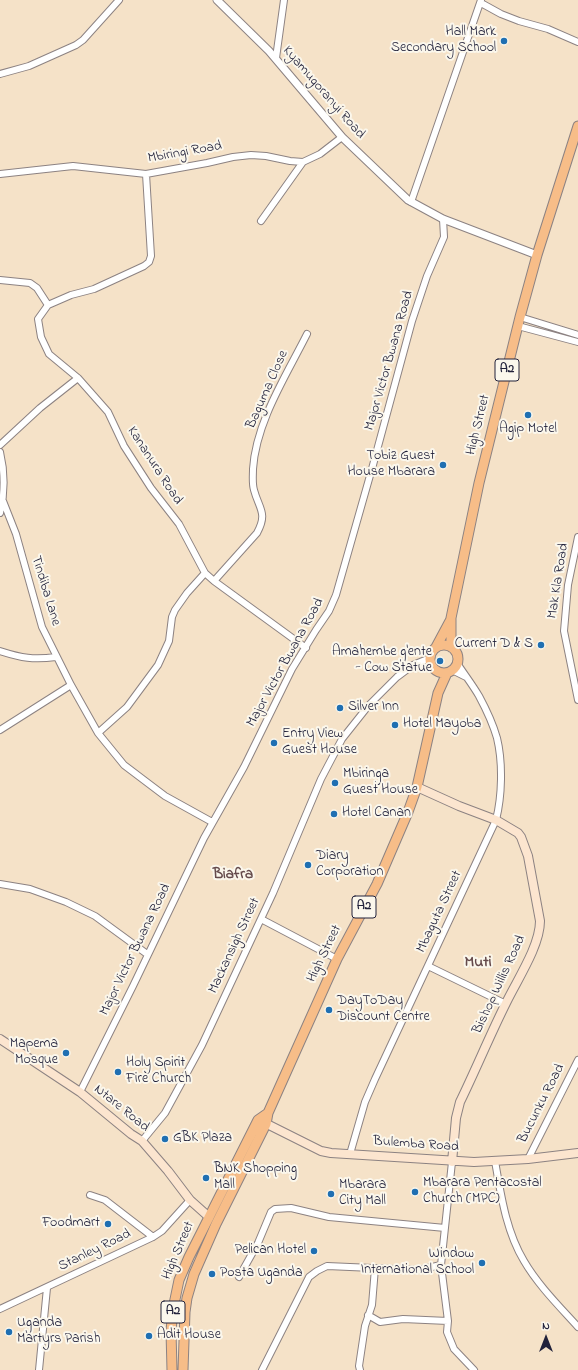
<!DOCTYPE html>
<style>
body{margin:0}
#map{position:relative;width:578px;height:1370px;overflow:hidden;background:#f5e2c8;font-family:"Indie Flower",sans-serif}
canvas{display:block}
.north{position:absolute;left:526px;top:1318px;width:40px;height:40px;-webkit-text-stroke:3px #fbf7ec;paint-order:stroke;rotate:0deg;font-size:11px;font-weight:700;line-height:16px;text-align:center;color:#22223b}
.north::after{content:'';display:block;margin:auto;width:14px;height:18px;background:#22223b;clip-path:polygon(50% 0,100% 100%,50% 72%,0 100%)}
</style>
<div id="map">
<canvas width="578" height="1370"></canvas>
<div class="north">N</div>
</div>
<script>
const context = document.querySelector('canvas').getContext('2d');
context.lineJoin = 'round';
function stroke(path, color, width, dash) { context.strokeStyle = color; context.lineWidth = width; context.lineCap = dash ? 'butt' : 'round'; context.setLineDash(dash || []); context.stroke(path); }
function drawText(font, color, halo, rows, align = 'center') {
  context.font = font + ' "Indie Flower",sans-serif'; context.lineWidth = 4; context.setLineDash([]); context.textBaseline = 'middle'; context.strokeStyle = halo; context.fillStyle = color; for (const [text, x, y, turn = 0] of rows) {
    context.save(); context.translate(x, y); context.rotate((+turn || 0) * Math.PI / 180); context.textAlign = isNaN(turn) ? turn : align; if (halo) context.strokeText(text, 0, 0); context.fillText(text, 0, 0); context.restore();
  }
}
const minor = new Path2D(`
 M481,3L501,14L519,21L548,29L578,42
 M276,58L284,0
 M0,74L29,66L76,45L83,40L119,0
 M0,174L73,166L146,174L207,163L233,157L251,155L266,156L290,161L303,162
 M411,202L481,0
 M261,221L303,162L320,154L342,137
 M0,280L30,283L37,288L48,305L38,319L41,337L49,354L78,378L108,412L124,446L151,488L179,524L205,573L214,581L306,648
 M48,305L71,295L94,289L144,266L149,262L151,256L146,174
 M520,317L578,335
 M518,326L578,342
 M0,445L40,408L78,378
 M0,452C5,473 5,492 0,513
 M3,501L16,534L42,627L71,685L98,733L124,765L165,796L212,822
 M578,537L568,585L564,631L578,700
 M214,581L257,533C268,513 259,509 254,490C252,483 253,476 253,469C256,422 286,376 307,334
 M0,651C22,658 33,660 56,657
 M413,665L433,669
 M452,670L466,677
 M0,730L71,685
 M98,733L127,707L158,665L169,641L172,617L175,610L187,593L205,573
 M0,884L30,889L66,902L95,916L147,954
 M261,919L337,959
 M428,966L506,1004
 M80,1092L133,986L204,838L244,767L292,669L316,630L329,611L336,595L373,465L412,321L427,276L444,237L443,219
 M142,1141L165,1113L202,1045L273,893L321,779L342,739L369,705L397,677L413,665L430,658
 M350,1154L365,1102L375,1079L496,820C502,796 503,763 497,738C493,724 486,709 479,696C472,684 464,674 457,663
 M528,1159L578,1060
 M495,1161C501,1195 506,1231 524,1261C538,1285 559,1306 578,1327
 M90,1195L105,1200L153,1237
 M441,1265L448,1321L447,1332L454,1349L474,1370
 M239,1277L258,1243L271,1212L275,1209L291,1208L329,1217L445,1228
 M0,1309L153,1237L162,1231L190,1200
 M368,1315L380,1322L403,1319L448,1321
 M39,1370L47,1288
 M262,1370L309,1277L317,1271L327,1266L418,1270L441,1265L452,1162
 M360,1370L359,1366L365,1326L372,1305L375,1268`);
const tertiary = new Path2D(`
 M217,0L269,51L342,137L408,200L443,219L537,255`);
const secondary = new Path2D(`
 M417,787L459,806L496,820L518,833L521,837L528,856L540,921C540,946 517,980 506,1003C490,1035 476,1069 460,1102L456,1118L452,1162
 M0,1039L80,1092L131,1134L142,1141L168,1171L190,1200L209,1217
 M261,1121L321,1151L331,1153L474,1162L528,1159L578,1153`);
const primary = new Path2D(`
 M430 659a14 14 0 1 1 28 0a14 14 0 1 1-28 0Z
 M436,647L451,619
 M451,647V618L479,483L520,317L537,255L578,126
 M172,1370L171,1331L173,1309L179,1280L189,1257L258,1120L268,1113
 M183,1370L185,1312L187,1298L194,1274L216,1224L266,1124L268,1113L337,959L377,884L408,812L417,787L438,693L447,673`);
const markers = [
 [504,41,4,"#1f6fb2"],
 [528,415,4,"#1f6fb2"],
 [443,465,4,"#1f6fb2"],
 [541,645,4,"#1f6fb2"],
 [440,661,4,"#1f6fb2"],
 [340,708,4,"#1f6fb2"],
 [395,725,4,"#1f6fb2"],
 [274,743,4,"#1f6fb2"],
 [335,783,4,"#1f6fb2"],
 [334,814,4,"#1f6fb2"],
 [308,865,4,"#1f6fb2"],
 [329,1010,4,"#1f6fb2"],
 [66,1053,4,"#1f6fb2"],
 [118,1072,4,"#1f6fb2"],
 [165,1139,4,"#1f6fb2"],
 [206,1178,4,"#1f6fb2"],
 [415,1192,4,"#1f6fb2"],
 [331,1194,4,"#1f6fb2"],
 [108,1224,4,"#1f6fb2"],
 [314,1251,4,"#1f6fb2"],
 [482,1263,4,"#1f6fb2"],
 [212,1274,4,"#1f6fb2"],
 [9,1332,4,"#1f6fb2"],
 [149,1336,4,"#1f6fb2"]
];
const shields = [
 [507,370,24],
 [364,907,24],
 [173,1312,24]
];
const shieldNames = [
 ["A2",507,370],
 ["A2",364,907],
 ["A2",173,1312]
];
const poiNames = [
 ["Hall Mark",496,33,"right"],
 ["Secondary School",496,49,"right"],
 ["Agip Motel",528,430,"center"],
 ["Tobiz Guest",435,457,"right"],
 ["House Mbarara",435,473,"right"],
 ["Current D & S",533,645,"right"],
 ["Amahembe g'ente",432,653,"right"],
 ["- Cow Statue",432,669,"right"],
 ["Silver Inn",348,708],
 ["Hotel Mayoba",403,725],
 ["Entry View",282,735],
 ["Guest House",282,751],
 ["Mbiringa",343,775],
 ["Guest House",343,791],
 ["Hotel Canan",342,814],
 ["Diary",316,857],
 ["Corporation",316,873],
 ["DayToDay",337,1002],
 ["Discount Centre",337,1018],
 ["Mapema",58,1045,"right"],
 ["Mosque",58,1061,"right"],
 ["Holy Spirit",126,1064],
 ["Fire Church",126,1080],
 ["GBK Plaza",173,1139],
 ["BNK Shopping",214,1170],
 ["Mall",214,1186],
 ["Mbarara Pentacostal",423,1184],
 ["Church (MPC)",423,1200],
 ["Mbarara",339,1186],
 ["City Mall",339,1202],
 ["Foodmart",100,1224,"right"],
 ["Pelican Hotel",306,1251,"right"],
 ["Window",474,1255,"right"],
 ["International School",474,1271,"right"],
 ["Posta Uganda",220,1274],
 ["Uganda",17,1324],
 ["Martyrs Parish",17,1340],
 ["Adit House",157,1336]
];
const streetNames = [
 ["Kyamugoranyi Road",323,93,49],
 ["Mbiringi Road",185,153,-10],
 ["Major Victor Bwana Road",390,361,-74],
 ["Baguma Close",268,390,-66],
 ["High Street",479,425,-76],
 ["Kananura Road",154,466,57],
 ["Mak Kla Road",559,581,-81],
 ["Tindiba Lane",45,591,73],
 ["Major Victor Bwana Road",286,663,-61],
 ["Mbaguta Street",440,912,-65],
 ["Mackansigh Street",235,946,-65],
 ["Major Victor Bwana Road",136,950,-64],
 ["High Street",325,954,-64],
 ["Bishop Willis Road",500,985,-65],
 ["Bucunku Road",542,1104,-63],
 ["Ntare Road",121,1109,39],
 ["Bulemba Road",416,1145,4],
 ["Stanley Road",95,1251,-26],
 ["High Street",179,1251,-67]
];
const neighbourhoodNames = [
 ["Biafra",233,876]
];
const quarterNames = [
 ["Muti",478,963]
];
stroke(minor, '#8c8282', 8);
stroke(tertiary, '#8c8282', 9);
stroke(secondary, '#8c8282', 10);
stroke(primary, '#8c8282', 11);
stroke(minor, '#fff', 6);
stroke(tertiary, '#fff', 7);
stroke(secondary, '#fce5cf', 8);
stroke(primary, '#f7bd88', 9);
for (const [x, y, r, color] of markers) { const dot = new Path2D(); dot.arc(x, y, r, 0, 2 * Math.PI); context.fillStyle = color; context.fill(dot); stroke(dot, '#fbf7ec', 1.5); }
for (const [x, y, w] of shields) { const box = new Path2D(); box.roundRect(x - w / 2, y - 11, w, 22, 3); context.fillStyle = '#fbf7ec'; context.fill(box); stroke(box, '#22223b', 1); }
drawText('bold 13px', '#22223b', null, shieldNames);
drawText('14px', '#22223b', '#fbf7ec', poiNames, 'left');
drawText('14px', '#22223b', '#fbf7ec', streetNames);
drawText('bold 15px', '#654a4b', '#fbf7ec', neighbourhoodNames);
drawText('bold 16px', '#654a4b', '#fbf7ec', quarterNames);
</script>
